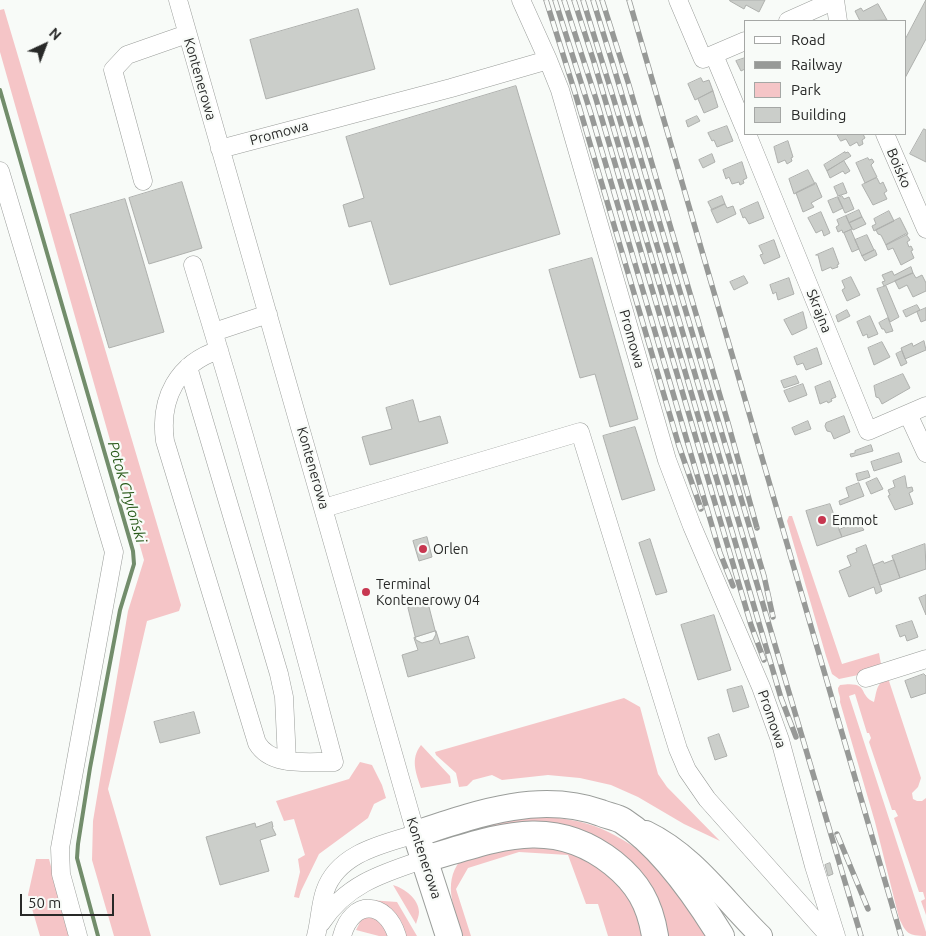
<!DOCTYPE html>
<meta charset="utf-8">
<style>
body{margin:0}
#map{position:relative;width:926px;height:936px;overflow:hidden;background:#f8fbf8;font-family:Ubuntu,sans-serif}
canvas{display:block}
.legend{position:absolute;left:744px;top:20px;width:162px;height:115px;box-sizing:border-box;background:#f8fbf8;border:1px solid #a5a7a5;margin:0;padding:6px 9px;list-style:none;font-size:15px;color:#282928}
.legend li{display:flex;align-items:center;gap:10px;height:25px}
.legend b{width:25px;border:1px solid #a5a7a5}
.north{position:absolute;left:20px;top:20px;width:50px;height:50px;-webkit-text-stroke:4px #f8fbf8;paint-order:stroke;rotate:43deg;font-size:14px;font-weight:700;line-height:20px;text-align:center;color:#282928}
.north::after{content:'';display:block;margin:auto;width:18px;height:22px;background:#282928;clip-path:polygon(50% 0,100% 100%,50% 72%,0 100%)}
.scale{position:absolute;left:20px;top:894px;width:94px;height:22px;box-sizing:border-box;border:2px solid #282928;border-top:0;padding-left:6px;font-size:15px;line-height:18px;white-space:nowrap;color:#282928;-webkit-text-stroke:4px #f8fbf8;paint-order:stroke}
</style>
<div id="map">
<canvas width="926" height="936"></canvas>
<ul class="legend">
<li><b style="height:6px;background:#fff"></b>Road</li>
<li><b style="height:6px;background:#979997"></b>Railway</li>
<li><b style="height:14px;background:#f5c5c7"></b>Park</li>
<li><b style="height:14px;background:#cbceca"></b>Building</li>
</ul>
<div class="north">N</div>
<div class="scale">50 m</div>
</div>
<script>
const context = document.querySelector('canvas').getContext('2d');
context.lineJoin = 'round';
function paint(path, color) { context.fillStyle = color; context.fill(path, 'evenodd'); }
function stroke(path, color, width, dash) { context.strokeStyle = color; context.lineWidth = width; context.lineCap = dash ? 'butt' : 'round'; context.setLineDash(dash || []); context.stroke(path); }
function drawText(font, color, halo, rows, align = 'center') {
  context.font = font + ' Ubuntu,sans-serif'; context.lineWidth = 4.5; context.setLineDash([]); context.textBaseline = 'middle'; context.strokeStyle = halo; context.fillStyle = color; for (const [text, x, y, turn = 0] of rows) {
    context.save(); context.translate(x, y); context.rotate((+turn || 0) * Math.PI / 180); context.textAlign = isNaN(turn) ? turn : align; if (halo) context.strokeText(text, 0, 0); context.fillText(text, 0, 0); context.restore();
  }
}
const green = new Path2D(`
 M4,9L181,605L179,611L147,621L108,789L151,936H114L92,860L93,821L128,611L144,560L0,52V10Z
 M789,516H792L842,664L879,653L881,664L863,674L839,679L832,674L826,656L787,521Z
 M888,678L921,778L918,787L912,793L913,799L917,801H922L926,798V915L921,901L925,899L923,892H919L894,818L898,816L895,810H892L869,742L871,738L869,733H867L855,694L849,696L926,932V936C908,936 906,933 899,918L875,822L840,702C841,696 838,694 838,688L840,685C871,681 857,695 874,702C877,691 876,683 888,678Z
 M624,698L640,707L658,774L667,787L720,841L684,824L638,797L611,785L580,778L548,775L502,780L492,775L473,780L467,786L459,787L456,773L436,755L435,752Z
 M421,745L450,776L451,783L421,788C416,773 410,759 421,745Z
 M360,762L372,765L382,785L386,798L374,804L368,818L319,854L301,891L299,898L294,897L300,872L298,859L305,855L294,819L284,821L276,801L349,779Z
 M530,816C542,817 553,817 565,819C605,824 642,848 669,878C683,895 694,917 707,936H665L641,874L622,853L590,834L459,837L439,841L443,835Z
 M522,842L590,855L633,901L644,936H608L598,904H586L568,855L519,852L468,868L456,889L471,936H463C455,911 442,884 460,861Z
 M36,859H49L70,936H40L28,895Z
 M393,885C404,888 419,899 419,912C419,916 417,920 416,924Z
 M370,900L397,902L417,936H405C398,915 392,906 370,900Z
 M367,917C379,917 383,926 388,936H379L356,930L361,920Z`);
const stream = new Path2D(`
 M0,90L133,551L134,564L120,610L90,768L78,844L77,858L98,936`);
const building = new Path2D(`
 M730,0H765L759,12L746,5L744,9L730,1Z
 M926,0V39L905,78V40Z
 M878,4L887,20L860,21L855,11L861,8L863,11Z
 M358,9L375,69L266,99L250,40Z
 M745,58V69L741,71L736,61Z
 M701,78L703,82L709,80L713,91L695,100L688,84Z
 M516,86L560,234L390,285L371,221L349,227L343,205L364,198L346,137Z
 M713,91L718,107L704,113L698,99Z
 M697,116L700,121L688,127L686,121Z
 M727,126L733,141L717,147L714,140L712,141L708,133Z
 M924,129L926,130V162L910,154Z
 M837,134H863L865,138L862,140L863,144L859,146L857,142L850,146L846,139L841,141Z
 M788,141L793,157L791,158L792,161L787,164L785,160L778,163L774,147Z
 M845,152V153L848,152L851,156L827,171L824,165Z
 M712,154L715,162L703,168L699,160Z
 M868,158L869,160L872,159L874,162L871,165L877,177L865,183L856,163Z
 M844,161L850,171L845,174L843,171L830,178L827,171Z
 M742,162L747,178L743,180L744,183L740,185L739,182L732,184L729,177L726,179L723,170Z
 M808,170L815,184L794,194L789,179Z
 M877,178L880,184L883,182L887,191L884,193L887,199L873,205L862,185Z
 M182,182L202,248L149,264L129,198Z
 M816,183L822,197L811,203L814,207L803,212L796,193Z
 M843,183L847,193L838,196L834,187Z
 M722,196L725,204L712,210L708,202Z
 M842,196L844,199L849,197L854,209L845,213L838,198Z
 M838,197L843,208L833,213L828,201Z
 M125,199L164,332L109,348L70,215Z
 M758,202L764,218L749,224L745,217L743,218L740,210Z
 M725,204L727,208L733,206L736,214L717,223L711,210Z
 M859,210L862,217L849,223L846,216Z
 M889,211L894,221L874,231L872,226L876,224L874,219Z
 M821,212L830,233L824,236L822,230L816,233L808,218Z
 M846,216L852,229L843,233L842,230L838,232L836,227L839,225L837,220Z
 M862,217L866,224L853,230L849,223Z
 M900,218L908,234L886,245L881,235L878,234L876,230Z
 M851,230L859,249L852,252L844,233Z
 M906,234L910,240L907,242L909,247L911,246L913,250L911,251L914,258L901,265L893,248L888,250L886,245Z
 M867,235L874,250L862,256L855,240Z
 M774,240L780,257L764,264L760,255L763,254L759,246Z
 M833,248L839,264L837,265L838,267L832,269L831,267L822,271L818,255H816Z
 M875,250L877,255L865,261L862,256Z
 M592,258L638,419L610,427L595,374L580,378L549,270Z
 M911,267L913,273L884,286L882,282L885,281L882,275L892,271L894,275Z
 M913,273L916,278L922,275L926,283V291L913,297L907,285L899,289L895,281Z
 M744,276L748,283L734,290L730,282Z
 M851,277L860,295L847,301L842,290L845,288L842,281Z
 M789,278L794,294L778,300L776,292L773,294L770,285Z
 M886,286L899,317L890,322L877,289Z
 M917,305L920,310L906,317L903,311Z
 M926,308V320L921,322L917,312Z
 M847,310L850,316L838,322L836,316Z
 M803,312L807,328L792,335L784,320Z
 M870,316L878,334L868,338L867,334L863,336L857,322Z
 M888,318L893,331L886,333L884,329H882L879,323Z
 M924,341L926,350L905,359L901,348L912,343L913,346Z
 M882,342L890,357L874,365L868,348Z
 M817,348L822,364L806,370L803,363L797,365L794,357Z
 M902,351L907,363L901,366L896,354Z
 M903,374L910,388L882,404L879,398L876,397L874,386Z
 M796,376L799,383L784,388L781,381Z
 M830,381L836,397L831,399L832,401L828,403L827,401L820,404L815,387Z
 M803,384L807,395L789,402L784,391Z
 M413,400L419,422L440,416L448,443L370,465L362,437L392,429L386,408Z
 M844,416L850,432L834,439L831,432L827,431L825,426L826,423Z
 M808,421L811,429L795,435L792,428Z
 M635,427L655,490L622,500L603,436Z
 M871,445L873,451L851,457L850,454L855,453V451Z
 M899,453L902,462L874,471L871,462Z
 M868,471L870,477L858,481L856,474Z
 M905,476L907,488L912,487L913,491L909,493L913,504L895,510L888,496L890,495L888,490L895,487L893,481Z
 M877,478L883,489L871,494L866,483Z
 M859,483L864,496L840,505L839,501L849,497L846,488Z
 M830,504L842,537L817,546L806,511Z
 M858,522L864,530L842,537L839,530Z
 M427,537L432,557L419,561L413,541Z
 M650,539L667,592L656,595L639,543Z
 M925,544L926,569L900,578L892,556Z
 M866,545L882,591L876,594L874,587L849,597L839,571L851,566L847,556L857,552L856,549Z
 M894,560L900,578L880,585L873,565L883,561L884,563Z
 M926,595V615L919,598Z
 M428,603L436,634L433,640L422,643L416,640L408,608Z
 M714,615L731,670L698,680L681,625Z
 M912,621L918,637L907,641L905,635L900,637L896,626Z
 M436,631L440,644L468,636L475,658L408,677L402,655L418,650L414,638Z
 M924,674L926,676V693L911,698L905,681Z
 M742,686L749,707L733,712L727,690Z
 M194,712L200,733L160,743L154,722Z
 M719,734L727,756L715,760L708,738Z
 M272,822L273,827H272L276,835L260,840L269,871L220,885L206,837L255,823L256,827Z
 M830,863L833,874L828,876L825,865Z`);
const minor = new Path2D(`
 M178,0L416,834C383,844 338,853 325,891C320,905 320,921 316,936
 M521,0L548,60
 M678,0L703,59L745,41
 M835,0L838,21
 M788,21L835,0
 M714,55L745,129
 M747,134L868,431L926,406
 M885,134L926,229
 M220,149L451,88L548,60L560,90L667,460L692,526L761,687L780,740L814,866L836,936
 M0,171L114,552L60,848L61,874L78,936
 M143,181L113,70L127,55L187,34
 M193,265C244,430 290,595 334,762C309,761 272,768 257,743L165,441C159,398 178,363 219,350
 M214,332L268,314
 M188,367L279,674L284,697L287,761
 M908,414L926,453
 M324,508L580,432L678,749L687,770L707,799L829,936
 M866,678L926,659
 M321,923C346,884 383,873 425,859
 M342,936C352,899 386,900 397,936`);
const major = new Path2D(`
 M646,832C694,855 724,900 761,936`);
const highway = new Path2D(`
 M425,859C493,840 550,813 613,863C638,883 650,904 655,936
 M449,936L416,834C476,814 539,791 601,813C608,816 617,817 623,821C662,846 697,897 721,936`);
const rail = new Path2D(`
 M546,0L576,96L679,446L701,509
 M555,0L591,114L720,553L733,586
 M564,0L596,99L751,625L764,660
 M574,0L594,62L781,698L796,737
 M583,0L614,100L861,936
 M593,0L614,68L764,576L773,617
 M602,0L628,82L728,423L757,528
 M629,0L901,936
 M837,834L868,909`);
const markers = [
 [822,520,5,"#c73750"],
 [423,549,5,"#c73750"],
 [366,592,5,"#c73750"]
];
const streetNames = [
 ["Kontenerowa",200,79,74],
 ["Promowa",279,133,-15],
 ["Boisko",899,168,67],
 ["Skrajna",819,311,68],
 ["Promowa",632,339,74],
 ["Kontenerowa",313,468,74],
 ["Promowa",772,719,71],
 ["Kontenerowa",424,858,72]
];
const poiNames = [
 ["Emmot",832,520],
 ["Orlen",433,549],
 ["Terminal",376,584],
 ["Kontenerowy 04",376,600]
];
const waterNames = [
 ["Potok Chyloński",127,492,74]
];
paint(green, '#f5c5c7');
stroke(stream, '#728d6b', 4);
paint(building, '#cbceca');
stroke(building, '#aeb0ad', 1);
stroke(minor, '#9a9d9a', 19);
stroke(major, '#9a9d9a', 24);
stroke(highway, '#9a9d9a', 28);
stroke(minor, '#fff', 18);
stroke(major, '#fff', 22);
stroke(highway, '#fff', 26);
stroke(rail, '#979997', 5.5);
stroke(rail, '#f8fbf8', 4, [11]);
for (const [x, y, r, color] of markers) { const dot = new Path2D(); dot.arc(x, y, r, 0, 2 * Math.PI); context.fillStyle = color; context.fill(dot); stroke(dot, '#f8fbf8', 2); }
drawText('14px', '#282928', '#f8fbf8', streetNames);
drawText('14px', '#282928', '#f8fbf8', poiNames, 'left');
drawText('italic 15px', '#2a5b1b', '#f8fbf8', waterNames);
</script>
